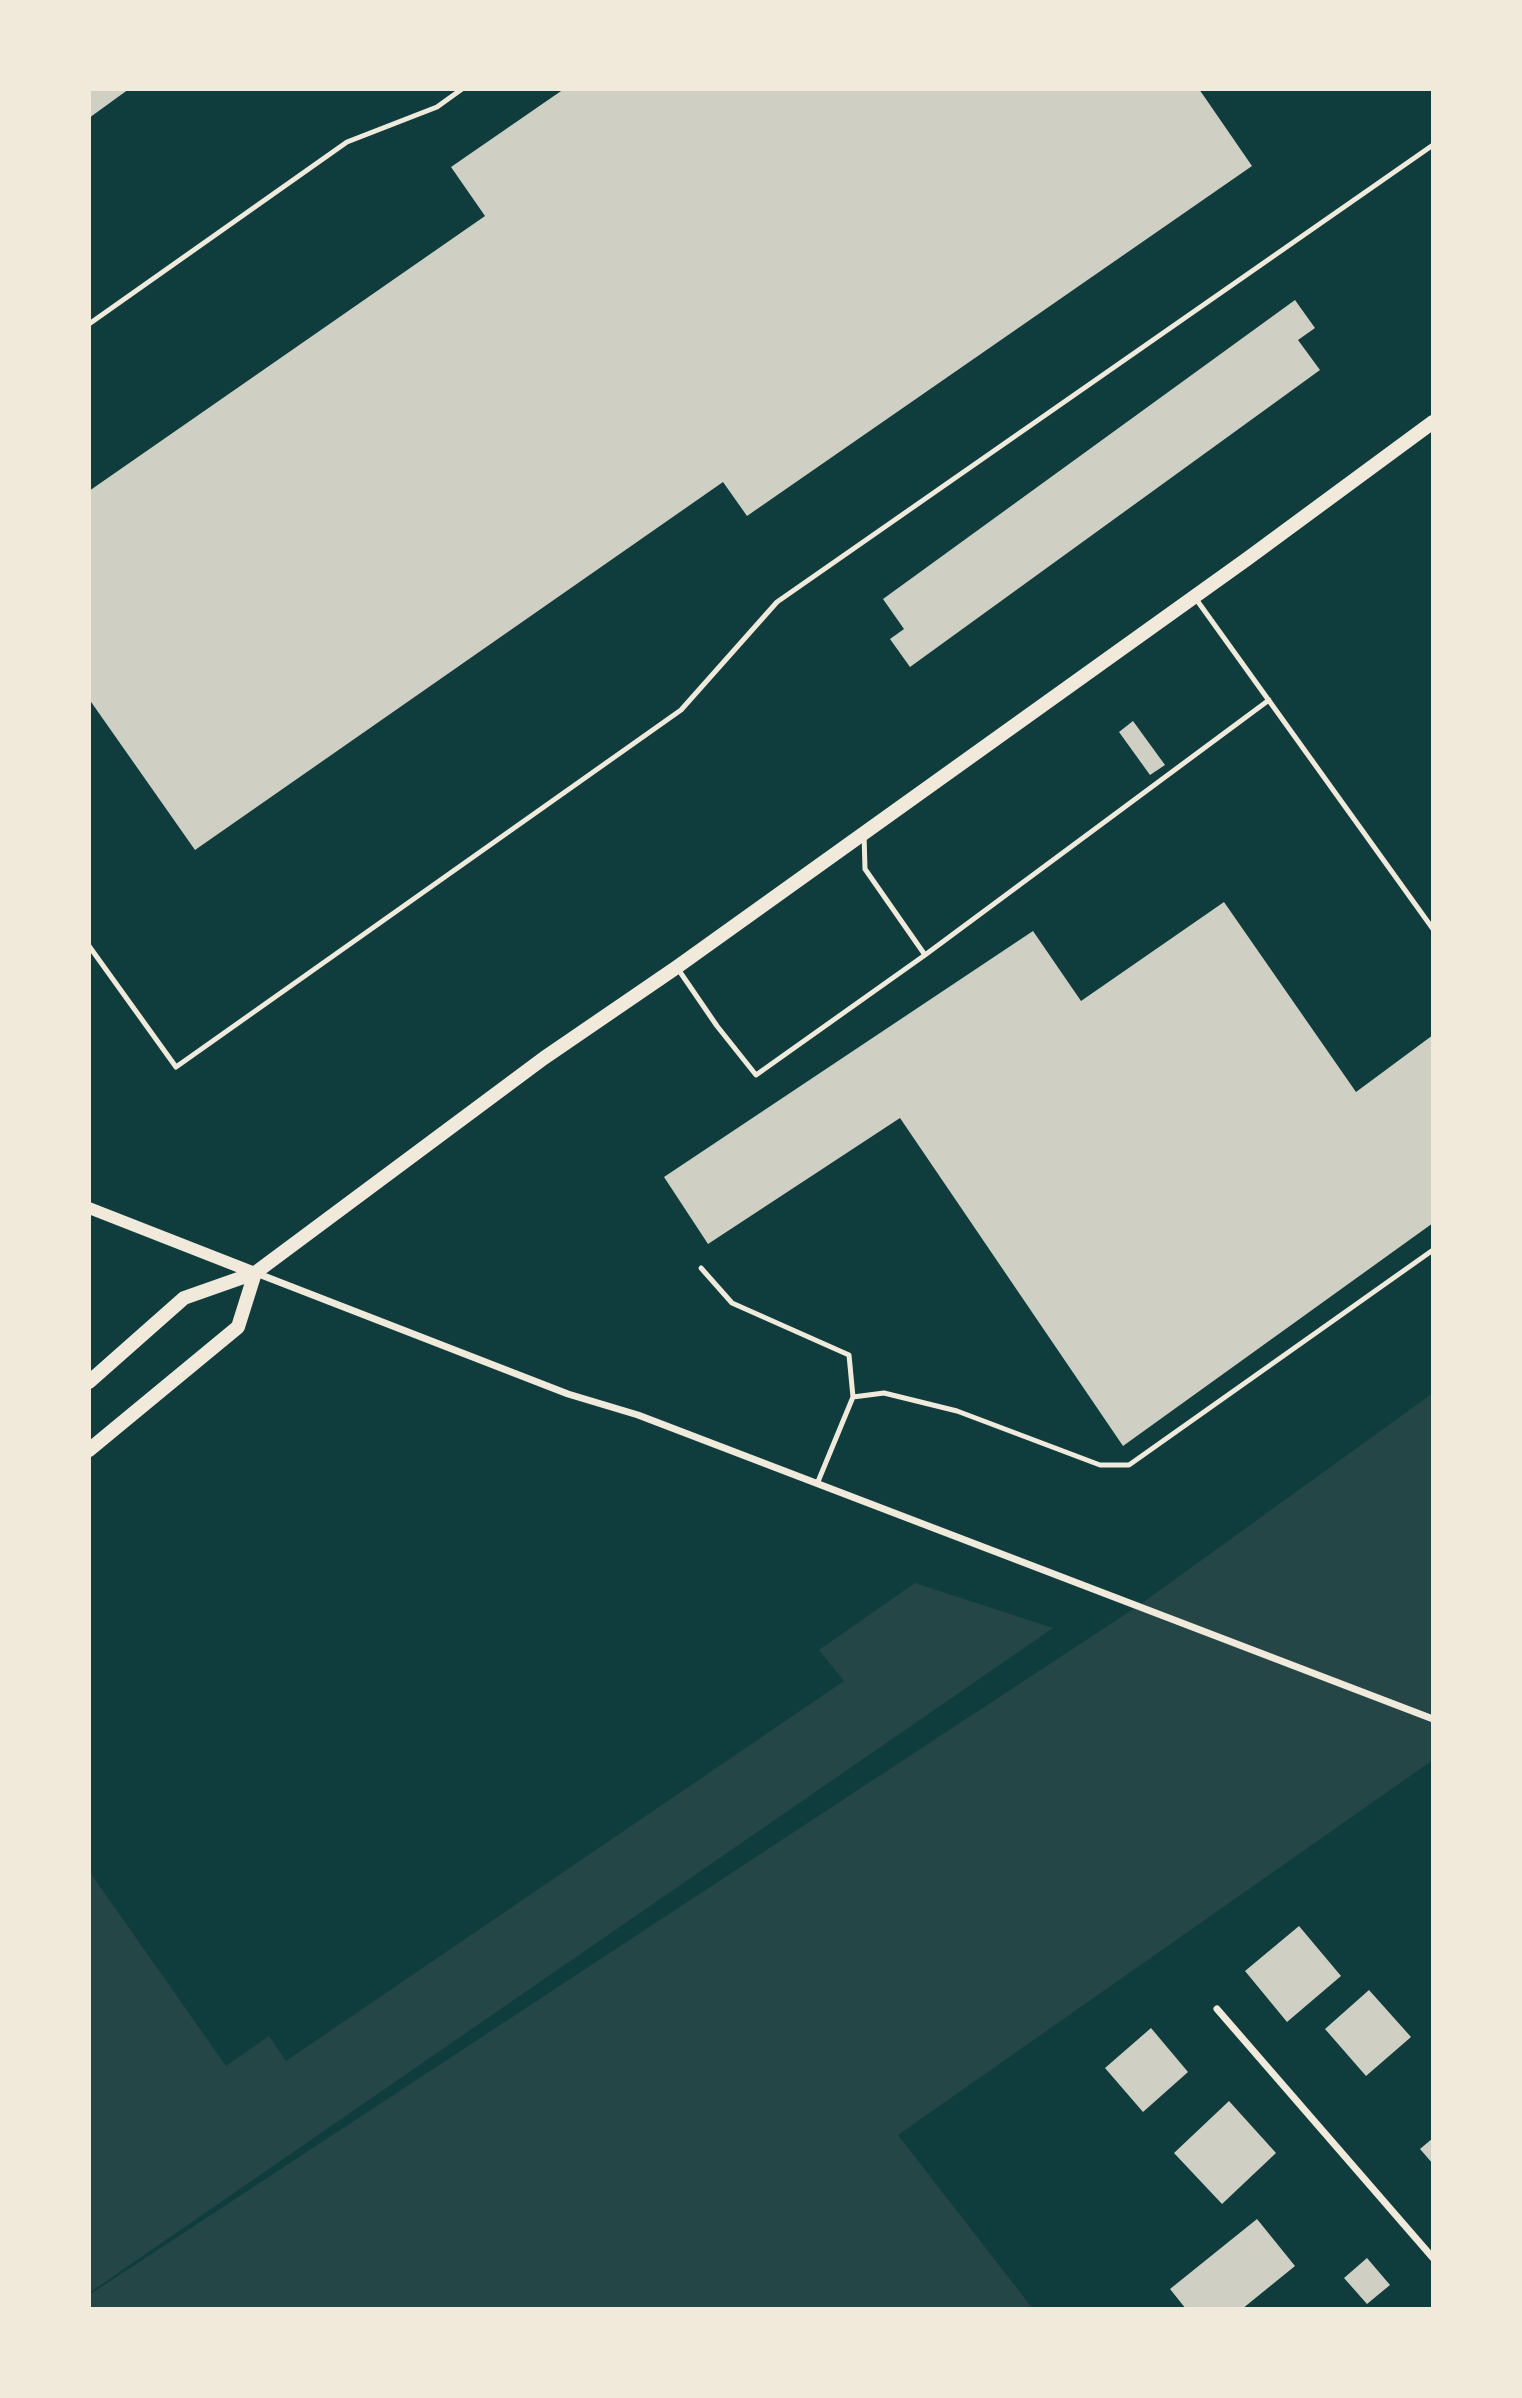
<!DOCTYPE html>
<style>
body{margin:0}
#map{position:relative;width:1522px;height:2398px;overflow:hidden;background:#0f3d3e;font-family:Signika,sans-serif}
canvas{display:block}
.frame{position:absolute;inset:0;border:91px solid #f1e9da;pointer-events:none}
</style>
<div id="map">
<canvas width="1522" height="2398"></canvas>
<div class="frame"></div>
</div>
<script>
const context = document.querySelector('canvas').getContext('2d');
context.lineJoin = 'round';
function paint(path, color) { context.fillStyle = color; context.fill(path, 'evenodd'); }
function stroke(path, color, width, dash) { context.strokeStyle = color; context.lineWidth = width; context.lineCap = dash ? 'butt' : 'round'; context.setLineDash(dash || []); context.stroke(path); }
const green = new Path2D(`
 M1433,1393V1760L898,2135L1033,2309H89V2295L1138,1606Z
 M915,1583L1053,1628L89,2293V1871L226,2066L269,2036L286,2061L844,1681L819,1650Z`);
const building = new Path2D(`
 M89,89H129L89,118Z
 M564,89H1199L1252,166L747,516L723,482L195,850L89,699V491L485,216L451,167Z
 M1295,300L1315,328L1298,340L1320,370L910,667L890,639L904,629L883,599Z
 M1133,721L1165,765L1150,775L1119,732Z
 M1224,902L1356,1092L1433,1035V1223L1123,1446L900,1118L708,1244L664,1177L1033,931L1081,1001Z
 M1299,1926L1341,1976L1287,2022L1245,1971Z
 M1369,1990L1411,2037L1366,2076L1325,2029Z
 M1151,2028L1188,2072L1143,2112L1105,2068Z
 M1229,2101L1276,2153L1222,2204L1174,2153Z
 M1433,2138V2164L1420,2149Z
 M1257,2219L1295,2266L1242,2309H1186L1170,2289Z
 M1367,2258L1390,2285L1367,2304L1344,2278Z`);
const service = new Path2D(`
 M89,324L347,142L437,107L462,89
 M1196,599L1433,929
 M864,834L865,869L925,955L1269,700
 M89,946L176,1067L681,710L777,602L1433,145
 M678,969L717,1026L756,1075L925,955
 M701,1268L732,1303L849,1355L853,1397
 M817,1484L853,1397L884,1393L957,1411L1100,1465H1129L1433,1250`);
const minor = new Path2D(`
 M256,1273L568,1394L638,1415L1433,1719
 M1217,2009L1433,2258`);
const tertiary = new Path2D(`
 M89,1208L255,1273`);
const secondary = new Path2D(`
 M89,1382L184,1298L255,1273L544,1058L677,967L1247,559L1433,422
 M89,1450L238,1327L255,1273`);
paint(green, '#244646');
paint(building, '#cfcfc3');
stroke(service, '#f1e9da', 5);
stroke(minor, '#f1e9da', 7);
stroke(tertiary, '#f1e9da', 12);
stroke(secondary, '#f1e9da', 14);
</script>
